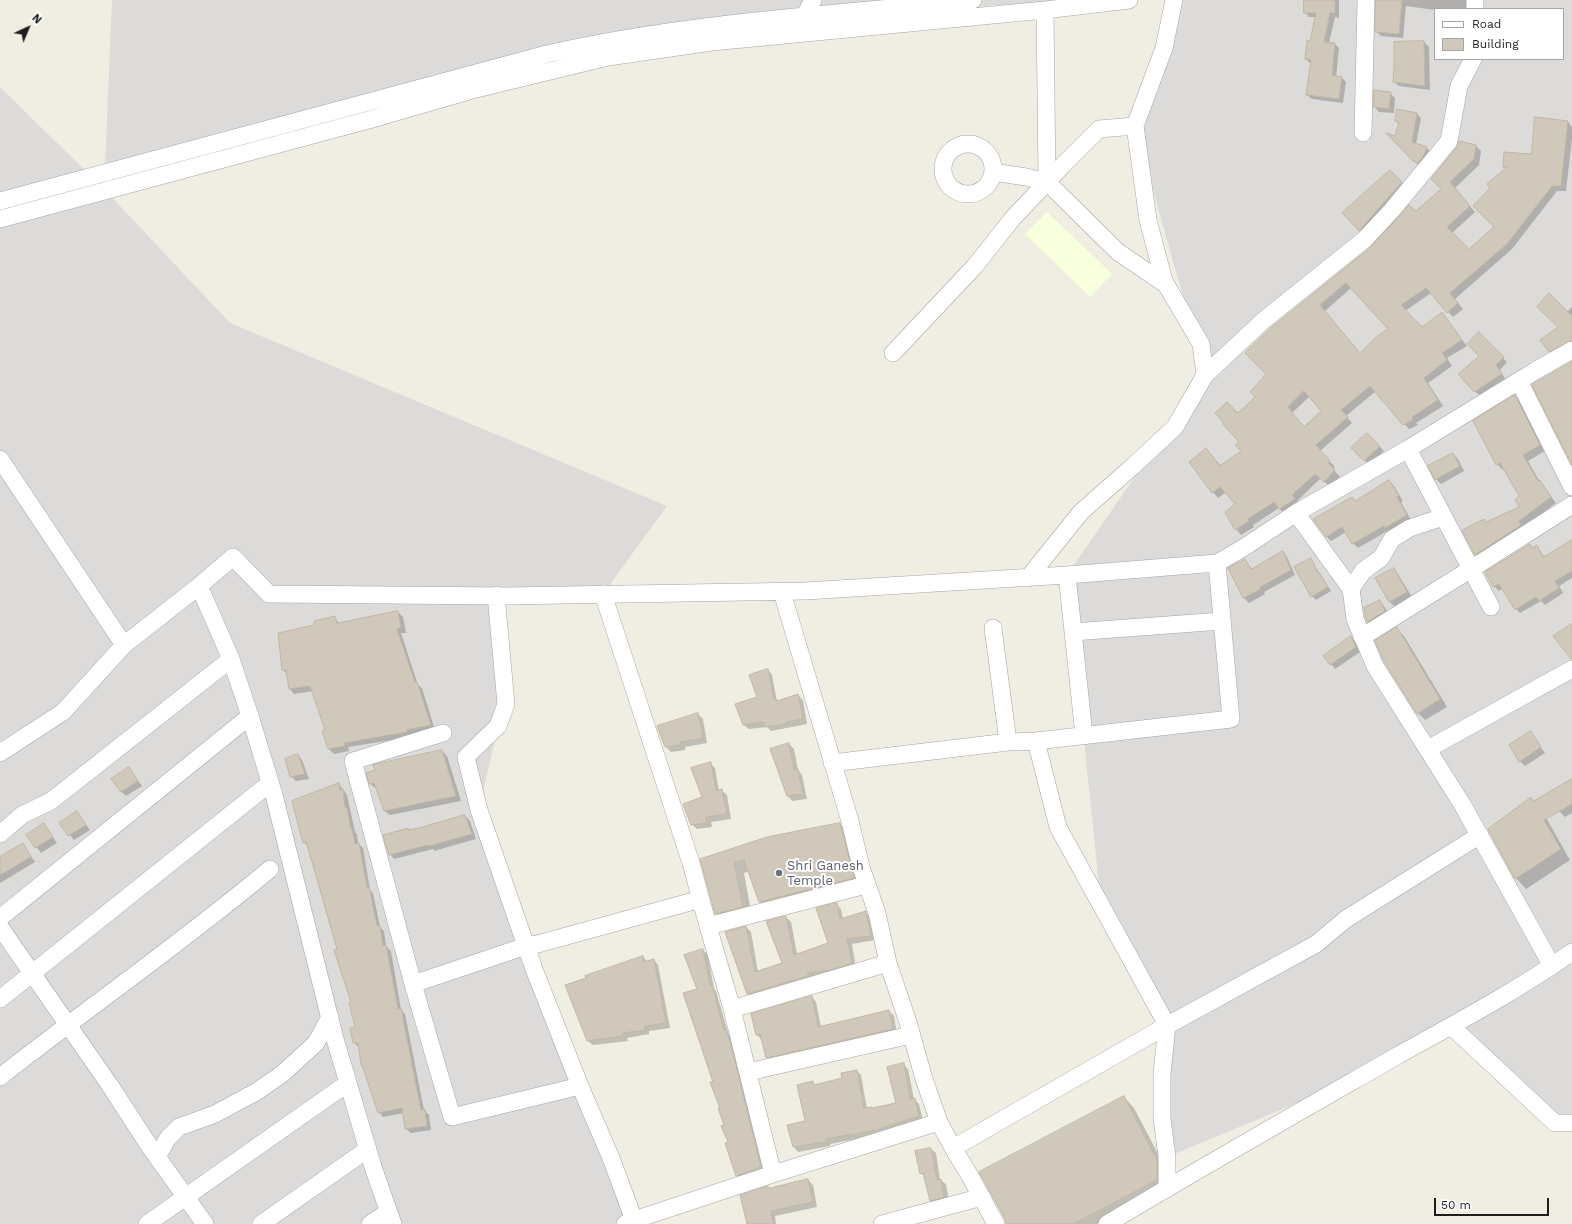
<!DOCTYPE html>
<style>
body{margin:0}
#map{position:relative;width:1572px;height:1224px;overflow:hidden;background:#f0eee2;font-family:"Work Sans",sans-serif}
canvas{display:block}
.legend{position:absolute;left:1434px;top:8px;width:130px;height:52px;box-sizing:border-box;background:#fff;border:1px solid #a5a5a5;margin:0;padding:5px 7px;list-style:none;font-size:12px;color:#1d1d1d}
.legend li{display:flex;align-items:center;gap:8px;height:20px}
.legend b{width:20px;border:1px solid #a5a5a5}
.north{position:absolute;left:8px;top:8px;width:40px;height:40px;-webkit-text-stroke:3px #fff;paint-order:stroke;rotate:44deg;font-size:11px;font-weight:700;line-height:16px;text-align:center;color:#1d1d1d}
.north::after{content:'';display:block;margin:auto;width:14px;height:18px;background:#1d1d1d;clip-path:polygon(50% 0,100% 100%,50% 72%,0 100%)}
.scale{position:absolute;left:1434px;top:1198px;width:115px;height:18px;box-sizing:border-box;border:2px solid #1d1d1d;border-top:0;padding-left:5px;font-size:12px;line-height:14px;white-space:nowrap;color:#1d1d1d;-webkit-text-stroke:3px #fff;paint-order:stroke}
</style>
<div id="map">
<canvas width="1572" height="1224"></canvas>
<ul class="legend">
<li><b style="height:5px;background:#fff"></b>Road</li>
<li><b style="height:11px;background:#d0c8bb"></b>Building</li>
</ul>
<div class="north">N</div>
<div class="scale">50 m</div>
</div>
<script>
const context = document.querySelector('canvas').getContext('2d');
context.lineJoin = 'round';
function paint(path, color) { context.fillStyle = color; context.fill(path, 'evenodd'); }
function stroke(path, color, width, dash) { context.strokeStyle = color; context.lineWidth = width; context.lineCap = dash ? 'butt' : 'round'; context.setLineDash(dash || []); context.stroke(path); }
function drawText(font, color, halo, rows, align = 'center') {
  context.font = font + ' "Work Sans",sans-serif'; context.lineWidth = 4; context.setLineDash([]); context.textBaseline = 'middle'; context.strokeStyle = halo; context.fillStyle = color; for (const [text, x, y, turn = 0] of rows) {
    context.save(); context.translate(x, y); context.rotate((+turn || 0) * Math.PI / 180); context.textAlign = isNaN(turn) ? turn : align; if (halo) context.strokeText(text, 0, 0); context.fillText(text, 0, 0); context.restore();
  }
}
const residential = new Path2D(`
 M112,0H1083L883,12L398,103L104,189L230,323L667,506L603,594L507,596L498,726L479,810L643,1224H0V87L104,189Z
 M1173,0H1572V1123H1555L1450,1026L1362,1076L1167,1157L1159,1030L1101,905L1067,575L1205,375L1135,126ZM1435,9H1563V59H1435Z`);
const education = new Path2D(`
 M1047,212L1112,274L1090,297L1025,234Z`);
const shadow = new Path2D(`
 M1305,0H1339V18L1335,17L1329,43L1335,44L1339,48L1336,77H1341L1346,82L1343,103L1312,99L1307,95L1311,64L1306,59L1317,17H1309L1305,12Z
 M1377,0H1471L1469,9L1435,10L1406,6L1403,38L1381,36L1376,31Z
 M1424,42L1429,47L1430,90L1399,86L1394,82Z
 M1375,91L1390,93L1395,98L1394,113L1379,112L1375,107Z
 M1417,114L1421,118L1416,144L1426,148L1431,152L1418,165L1389,136L1395,138L1399,124L1396,121Z
 M1568,122L1572,127V139L1566,191H1557L1512,249L1455,299L1463,309L1453,317L1431,293L1405,311L1422,329L1442,314L1467,346L1447,358L1452,366L1428,383L1443,406L1416,423L1418,425L1409,429L1376,391L1346,416L1352,423L1320,451L1335,467L1333,469L1340,477L1330,487L1321,478L1297,501L1299,504L1285,514L1279,508L1253,525L1254,527L1241,535L1236,529L1237,504L1226,492L1218,498L1213,492L1206,449L1221,466L1243,451L1240,442L1238,414L1256,397L1268,374L1246,353L1442,189L1460,142L1476,146L1481,151L1479,165L1455,188L1475,212L1452,233L1469,250L1496,227L1507,169L1504,166L1531,155ZM1351,288L1389,330L1360,354L1325,311ZM1310,396L1323,411L1304,427L1292,413Z
 M1390,171L1405,187L1364,234L1344,213Z
 M1572,307V353L1558,360L1549,351L1567,312Z
 M1479,334L1507,362L1500,370L1505,379L1479,395L1474,391L1481,356Z
 M1515,396L1520,402L1545,451L1528,461L1540,482L1556,503L1481,560L1476,554L1486,523L1520,507V496L1505,469L1503,470L1497,464Z
 M1367,434L1384,451L1369,465L1353,448Z
 M1453,454L1458,459L1464,471L1441,484L1436,479Z
 M1389,481L1394,486L1403,501L1401,502L1411,520L1390,532L1389,530L1358,548L1353,543L1346,532L1331,541L1327,537L1352,498L1356,502Z
 M1572,541V578L1559,586L1563,593L1545,605L1541,601L1520,613L1516,609L1503,588L1499,591L1494,586L1530,545L1533,548L1537,546L1545,558Z
 M1283,553L1287,557L1295,575L1264,592L1265,594L1249,603L1244,598L1229,569L1245,560L1252,569Z
 M1310,559L1331,591L1316,600L1312,596Z
 M1394,569L1398,574L1412,597L1395,607L1390,602L1376,579Z
 M1380,601L1384,606L1390,616L1373,626L1368,621L1365,609Z
 M398,612L403,617L406,633H401L418,685L422,688L435,730L411,737L348,747L349,751L334,754L329,749L326,731L313,691L294,694L290,689L287,674L283,670L316,626L335,618L340,624Z
 M1396,629L1404,636L1447,707L1425,720L1418,713Z
 M1351,637L1356,642L1360,652L1335,669L1325,656Z
 M768,670L772,675L777,702L798,695L803,700L807,724L771,731L767,727L749,729L744,725L758,697Z
 M698,714L703,719L707,743L685,747V750L671,752L666,747Z
 M1530,732L1545,753L1525,766L1520,761Z
 M789,744L794,749L798,770L802,775L807,799L792,801L788,796Z
 M442,751L447,756L461,801L390,815L385,811L377,788H375L370,783L376,770Z
 M298,755L302,760L309,779L296,781L291,776Z
 M710,763L715,768L719,791H722L727,795L731,819L711,822L712,827L697,829L692,824L704,798Z
 M129,768L142,786L126,796L121,791Z
 M1572,779V813L1565,817L1559,811L1565,785L1564,783Z
 M339,784L347,795L355,832L357,834L358,843L363,848L370,890L373,893L380,927L384,931L386,946L391,951L401,1010L405,1014L424,1110L429,1115L431,1130L411,1133L406,1129L404,1113L383,1117L379,1112L359,1047L354,1043L357,1028L352,1003L308,846L304,842Z
 M1531,799L1541,809L1570,860L1526,889L1516,878L1489,829Z
 M77,813L90,830L74,840L60,823Z
 M465,816L470,821L476,839L434,851L433,849L394,859L390,854L407,829L409,831Z
 M840,824L850,834L864,888L770,912L760,902L749,871L744,873L752,917L726,923L716,913L702,860Z
 M44,825L57,843L41,853L27,835Z
 M22,844L35,862L0,883V857Z
 M836,904L841,909L843,919L865,912L870,917L875,940L852,944L856,968L753,998L748,994L746,927L751,932L758,972L783,964L786,917L791,922L797,954L830,944Z
 M703,950L708,955L714,989L716,991L728,1033L731,1035L765,1172L742,1180L737,1175L721,1108L706,1062H707L698,990Z
 M643,957L648,962L654,960L658,965L670,1028L649,1031V1034L627,1038L628,1041L593,1045L588,1041Z
 M812,997L816,1002L821,1027L889,1011L894,1016L897,1034L772,1062L767,1057L762,1040L757,1035Z
 M903,1064L908,1069L914,1099L919,1104L923,1121L881,1134L830,1144V1146L798,1152L794,1147L806,1121L813,1083L816,1086L843,1079L857,1071L861,1075L867,1109H873L897,1103Z
 M1124,1097L1134,1108L1167,1171V1190L1102,1224H1007Z
 M931,1149L936,1153L940,1180L946,1184L949,1202L935,1205L930,1200L925,1177L921,1173Z
 M808,1180L813,1185L817,1207L775,1216L776,1224H757L770,1189Z`);
const building = new Path2D(`
 M1304,0H1335V13H1330L1324,42L1335,43L1332,75L1342,77L1339,99L1306,95L1311,60L1305,59L1307,40L1310,41L1316,13H1304Z
 M1376,0H1402L1399,34L1375,32Z
 M1424,41L1425,86L1393,82L1394,68V42Z
 M1374,90L1391,92L1389,109L1374,107Z
 M1397,109L1417,113L1412,142L1427,147L1424,155L1418,163L1413,161L1386,133L1395,136L1399,122L1395,121Z
 M1535,117L1568,121L1561,186H1552L1507,244L1450,293L1458,303L1447,313L1426,288L1401,305L1422,327L1442,312L1462,340L1442,353L1447,360L1424,378L1438,400L1412,417L1413,420L1403,425L1370,386L1341,410L1348,417L1316,445L1330,461L1328,463L1335,470L1324,482L1315,474L1292,495L1295,499L1279,509L1274,502L1248,519L1249,521L1235,530L1225,512L1235,504L1220,487L1212,493L1189,462L1206,448L1220,466L1241,451L1235,445L1239,442L1222,423L1223,422L1215,413L1227,402L1238,413L1255,397L1250,392L1266,374L1245,353L1271,328L1371,247L1409,205L1416,211L1441,189L1431,179L1457,147L1459,141L1476,145L1474,159L1450,182L1470,206L1447,227L1469,249L1494,227L1473,206L1490,188L1487,184L1507,167H1503L1504,152L1531,154ZM1346,283L1388,329L1375,338L1360,353L1320,305ZM1304,391L1321,411L1304,427L1288,407Z
 M1390,170L1402,182L1359,231L1342,213Z
 M1549,293L1572,316V340L1549,352L1540,340L1558,327L1537,307Z
 M1479,332L1504,357L1496,365L1502,374L1474,392L1458,374L1479,356L1467,344Z
 M1572,362V465L1532,385Z
 M1515,395L1540,445L1523,455L1538,481L1540,480L1551,497L1519,521L1521,525L1475,555L1462,530L1484,519L1486,522L1519,507L1515,500L1519,496L1500,463L1496,465L1473,421Z
 M1367,433L1380,446L1364,461L1351,448Z
 M1453,453L1460,466L1435,480L1428,466Z
 M1389,480L1399,496L1397,497L1407,515L1385,528L1384,526L1352,544L1342,527L1326,537L1313,519L1352,497L1355,501Z
 M1572,540V571L1555,581L1559,588L1539,601L1536,597L1515,610L1499,584L1493,587L1485,572L1530,544L1532,548L1537,545L1543,557Z
 M1283,551L1291,570L1260,587L1261,589L1243,598L1228,568L1245,559L1251,569Z
 M1311,558L1318,573L1319,572L1328,587L1311,597L1294,567Z
 M1394,568L1407,592L1389,602L1375,578Z
 M1380,600L1385,611L1367,622L1364,608Z
 M398,611L401,628L397,629L415,682H417L431,725L407,730V732L344,743L345,746L328,749L322,731L325,730L310,686L289,689L286,670H282L278,633L314,625V621L335,616L337,623Z
 M1572,624V659H1571L1553,636Z
 M1397,627L1440,699L1417,714L1384,661L1375,641Z
 M1351,636L1356,647L1330,665L1323,656Z
 M768,669L774,700L776,699L777,701L798,694L803,719L786,722V724L765,727L763,722L743,725L735,704L757,697L749,675Z
 M698,713L703,738L680,742L681,745L665,747L657,726Z
 M1531,731L1541,747L1519,762L1509,745Z
 M789,743L794,770L798,769L803,794L787,796L770,749Z
 M442,750L456,796L384,811L374,783L369,784L366,773L375,770L373,765Z
 M298,754L305,774L290,777L285,759Z
 M711,762L716,791L722,789L727,814L706,817L707,823L691,825L683,804L702,797L691,768Z
 M129,767L138,781L121,792L111,779Z
 M1572,779V804L1544,820L1561,849L1515,879L1488,829L1531,797L1533,801Z
 M339,783L340,790L343,789L345,808L347,807L351,829H352L355,844L359,843L367,887H369L377,926L380,925L383,946L386,945L398,1009L401,1008L421,1110L425,1109L427,1126L405,1129L402,1108L378,1113L362,1065H361L358,1043H353L350,1028L355,1027L349,1003L351,1002L334,950L337,949L313,865L306,842L303,843L292,801Z
 M77,811L86,825L68,836L59,823Z
 M465,815L472,834L429,846L428,845L389,855L383,835L408,828V830L419,828Z
 M44,823L53,837L35,848L26,835Z
 M840,823L854,878L759,902L744,860L734,862L743,907L715,914L700,859L767,837Z
 M23,843L31,857L0,875V857Z
 M837,903L840,919L866,911V913L871,936L847,939L852,963L830,970L808,973V976L747,994L725,932L746,926L755,972L782,963L766,921L786,916L794,955L828,943L816,908Z
 M703,949L710,985H712L724,1030L726,1029L732,1049L761,1167L736,1176L725,1143L728,1142L721,1126L724,1125L718,1108H720L710,1082H713L683,993L697,989L684,955Z
 M643,956L644,962L654,959L666,1023L645,1026V1030L623,1033V1036L587,1041L565,985L586,978L585,976Z
 M812,996L818,1027L889,1010L893,1029L766,1058L760,1034L756,1035L751,1014Z
 M904,1063L910,1099L915,1098L919,1116L876,1130L826,1139V1142L793,1147L787,1125L805,1121L797,1085L813,1081L814,1085L842,1078L841,1073L857,1070L864,1108L872,1107V1108L896,1103L887,1067Z
 M1124,1096L1157,1160V1180L1073,1224H1006L1005,1219L979,1172Z
 M931,1148L937,1180L941,1179L944,1197L930,1201L923,1173L920,1174L915,1151Z
 M808,1179L813,1202L771,1211L773,1224H747L740,1195L768,1186L769,1188Z`);
const minor = new Path2D(`
 M1475,9V0
 M1045,10L1047,182
 M804,17L813,0
 M1363,133L1366,0
 M943 169a25 25 0 1 1 50 0a25 25 0 1 1-50 0Z
 M993,172L1026,177L1047,182L1118,252L1165,284
 M0,201L547,54C687,22 831,15 973,0
 M0,219L372,119L472,90L608,57L712,42L1045,10L1129,0
 M893,353L975,266L1013,218L1063,165L1099,129L1135,126
 M1205,375L1264,320L1365,239L1392,210L1449,141L1459,86L1473,59
 M1519,381L1572,487
 M1408,449L1491,607
 M0,459L124,645
 M1296,513L1351,589
 M1443,517L1410,528L1392,539L1381,558L1363,571L1351,589L1355,619L1375,666L1462,804L1552,966
 M1067,575L1084,735
 M1028,578L1081,512L1132,467L1175,427L1205,375L1201,344L1164,281L1148,220L1135,126L1164,48L1174,0
 M782,592L850,821L861,867L877,913L888,963L908,1022L924,1079L939,1122L953,1148
 M603,594L691,863L708,926
 M496,595L506,704L498,726L466,757L479,810L534,969L580,1086L611,1158L634,1220L637,1224
 M993,628L1008,742
 M1073,632L1222,621
 M1362,637L1471,569L1572,505
 M231,659L250,716L274,795L335,1039L373,1167L393,1224
 M443,733L353,761L413,984L452,1117L580,1086
 M1428,749L1572,669
 M0,753L63,712L124,645L199,586
 M832,763L1008,742L1036,741
 M0,834L22,815L51,801L231,659L199,586L233,557L269,594L507,596L805,591L1067,575L1217,563L1243,548L1296,513L1408,449L1535,371L1572,350
 M0,918L250,716
 M0,927L109,1084L150,1147L205,1224
 M413,984L526,946L533,944L534,945L701,899
 M0,999L270,783
 M732,1009L888,963
 M1451,1026L1555,1123H1572
 M748,1072L911,1035
 M0,1077C89,1007 183,942 270,869
 M157,1157L168,1138L179,1127L215,1114L256,1092L282,1074L316,1043L330,1017
 M773,1174L732,1009L708,926L866,885
 M1167,1188V1157L1162,1118V1074L1167,1025L1058,827L1036,741L1231,719L1217,563
 M147,1224L348,1083
 M261,1224L368,1149
 M370,1224L388,1212
 M625,1224L634,1220L773,1174L939,1122
 M882,1224L982,1197
 M996,1224L970,1176L953,1148L1159,1030L1316,944L1346,919L1480,835
 M1107,1224C1202,1167 1299,1112 1395,1057C1454,1024 1517,991 1572,952`);
const markers = [
 [779,873,4,"#6b7280"]
];
const worshipNames = [
 ["Shri Ganesh",787,866],
 ["Temple",787,881]
];
paint(residential, '#dcdbda');
paint(education, '#f8ffdc');
paint(shadow, '#0003');
paint(building, '#d0c8bb');
stroke(building, '#c3b7a3', 1);
stroke(minor, '#a4a4a4', 18);
stroke(minor, '#fff', 17);
for (const [x, y, r, color] of markers) { const dot = new Path2D(); dot.arc(x, y, r, 0, 2 * Math.PI); context.fillStyle = color; context.fill(dot); stroke(dot, '#fff', 1.5); }
drawText('13px', '#5b616d', '#fff', worshipNames, 'left');
</script>
